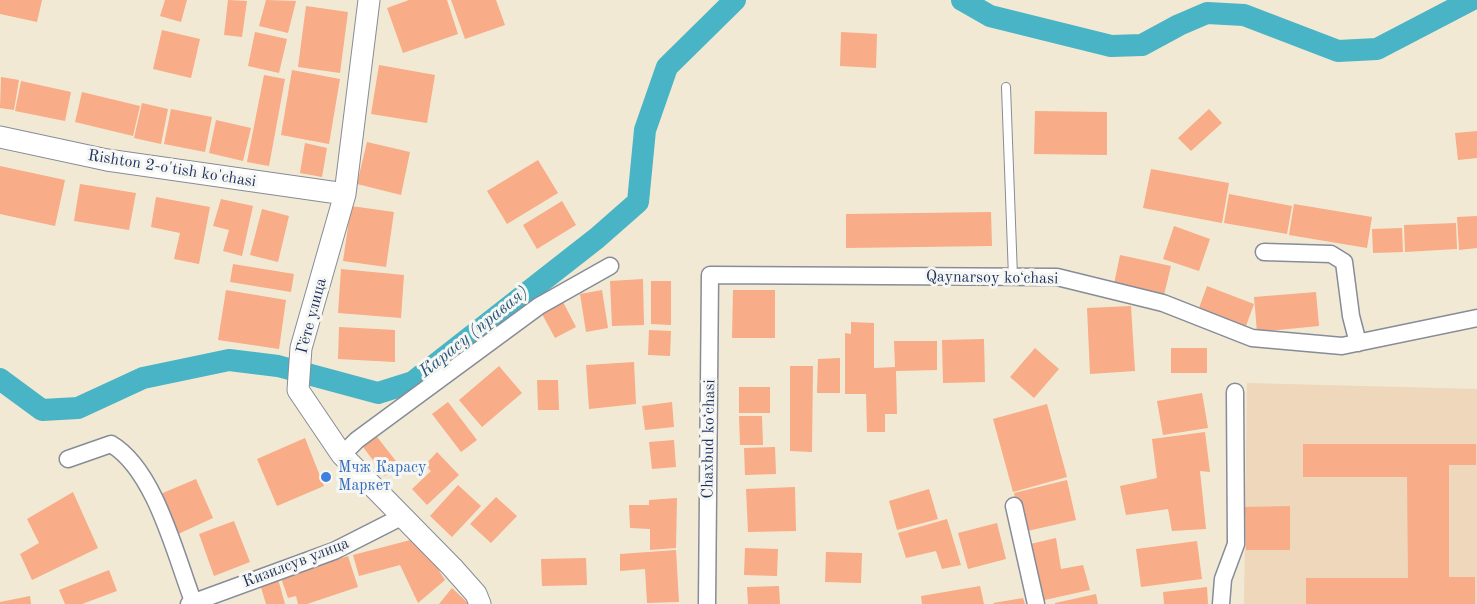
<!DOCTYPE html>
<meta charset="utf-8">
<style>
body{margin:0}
canvas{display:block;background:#f1e9d3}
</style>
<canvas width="1477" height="604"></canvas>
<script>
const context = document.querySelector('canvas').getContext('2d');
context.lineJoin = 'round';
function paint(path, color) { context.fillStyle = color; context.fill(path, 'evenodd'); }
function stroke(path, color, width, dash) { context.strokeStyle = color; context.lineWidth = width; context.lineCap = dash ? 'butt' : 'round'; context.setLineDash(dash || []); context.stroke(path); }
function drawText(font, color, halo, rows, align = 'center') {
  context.font = font + ' "Old Standard TT",serif'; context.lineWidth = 6; context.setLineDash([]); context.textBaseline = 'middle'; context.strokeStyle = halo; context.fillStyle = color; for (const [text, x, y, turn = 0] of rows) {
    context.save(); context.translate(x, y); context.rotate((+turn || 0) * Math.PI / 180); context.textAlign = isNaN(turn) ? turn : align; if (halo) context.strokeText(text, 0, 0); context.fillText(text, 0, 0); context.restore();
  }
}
const built = new Path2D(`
 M1247,383L1477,389V604H1244Z`);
const canal = new Path2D(`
 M962,0L990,16L1111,46L1142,45L1179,25L1207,13L1244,15L1338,51L1377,49L1471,0
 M0,379L42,410L78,408L143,378L229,360L278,366L378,393L413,382L597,238L638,202L645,130L667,67L735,0`);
const building = new Path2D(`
 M0,0H42L37,22L0,14Z
 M165,0H187L181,22L160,16Z
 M228,0L247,1L242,37L224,35Z
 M266,0L296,1L288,33L259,26Z
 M409,0H447L458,34L403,53L387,8Z
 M451,0H496L505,25L465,39Z
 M306,6L348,12L340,73L298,67Z
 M162,30L200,39L191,78L153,69Z
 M255,32L287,39L279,73L248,66Z
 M841,32L877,34L876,68L840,66Z
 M379,65L435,75L427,123L371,114Z
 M292,70L340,79L329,144L281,135Z
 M264,75L285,79L269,166L247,162Z
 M1,77L19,80L14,110L0,108Z
 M21,81L71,92L65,121L15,111Z
 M82,92L140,106L133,136L75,122Z
 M142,103L168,109L161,144L134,138Z
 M171,109L212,117L205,152L164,144Z
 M1209,109L1222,123L1191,151L1178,138Z
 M1035,111L1107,112V155L1034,154Z
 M216,120L251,128L243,161L209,153Z
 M1477,131V158L1458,160L1455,133Z
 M367,142L410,152L401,195L357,184Z
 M305,143L327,148L322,177L300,173Z
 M538,160L558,193L507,224L487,191Z
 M0,166L65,180L55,226L0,214Z
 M1151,169L1229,183L1222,223L1143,208Z
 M80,184L136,193L129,230L74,221Z
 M1229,194L1292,206L1287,234L1224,223Z
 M156,197L210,207L199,264L174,259L180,233L151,227Z
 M221,199L253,206L242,256L223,251L229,230L213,226Z
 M562,201L576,225L537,249L523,225Z
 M1294,204L1372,217L1367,248L1289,235Z
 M351,206L394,212L386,267L343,261Z
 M262,209L289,216L278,262L250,255Z
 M991,212L992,246L846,248V214Z
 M1477,216V248L1459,250L1457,217Z
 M1456,223L1457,249L1405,252L1404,225Z
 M1174,226L1210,239L1199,271L1163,259Z
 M1402,228L1403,252L1373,253L1372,229Z
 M1120,255L1171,266L1164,295L1114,284Z
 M233,264L294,274L291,292L230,282Z
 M341,269L404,275L401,318L338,313Z
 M643,279L644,325L612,326L610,281Z
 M651,281H671V325L651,324Z
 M1207,286L1254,304L1246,326L1199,308Z
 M226,290L286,300L279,349L218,340Z
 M602,290L608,328L586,332L580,294Z
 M733,290H775V338H732Z
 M1316,292L1319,326L1257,332L1254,297Z
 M563,302L576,327L555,338L542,314Z
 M1131,306L1135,371L1090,374L1087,308Z
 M851,322L874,323V368L895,367L894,341H937V370L896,371L897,414H885V432H867L866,394H845V333L851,334Z
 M339,327L395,330V362L338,359Z
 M649,330L671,331L670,356L648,355Z
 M984,339L985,382L943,383L942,340Z
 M1035,348L1059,369L1034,398L1010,377Z
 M1171,348H1207V373H1171Z
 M840,358V393H817L818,359Z
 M634,362L636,404L589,409L586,365Z
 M499,366L522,393L482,427L459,400Z
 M790,366H813L812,452L790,451Z
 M537,380H558L559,410H538Z
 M739,387H770V413H739Z
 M1202,393L1208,428L1163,435L1157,401Z
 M448,402L477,440L461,452L432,414Z
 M672,402L674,427L645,430L642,406Z
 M1047,404L1067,477L1013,492L993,419Z
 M739,416H762L763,445H740Z
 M1205,432L1210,472L1200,471L1206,529L1172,531L1168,509L1126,515L1120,486L1157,478L1152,439Z
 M374,433L399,465L385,476L360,443Z
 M305,438L324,486L277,506L257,459Z
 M674,440L676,467L652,469L649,442Z
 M1303,444H1476V465H1449V577H1475V604H1306V578H1408L1407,477H1303Z
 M775,447L776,474L745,475L744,448Z
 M437,452L459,475L427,505L412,489L431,471L425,465Z
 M196,479L213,518L176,535L158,495Z
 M1067,480L1076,520L1023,532L1014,493Z
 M458,485L481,506L452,537L430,516Z
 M795,487L796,531L748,532L746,489Z
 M929,489L938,519L897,530L889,501Z
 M73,492L98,548L32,580L20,554L39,543L27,519Z
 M496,497L517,516L491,543L470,524Z
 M677,498L676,548L650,550V529L630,528L629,505H649V500Z
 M1290,506V550H1246L1245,507Z
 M947,519L961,565L942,569L936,551L906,558L898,533Z
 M234,521L250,562L214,576L199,534Z
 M997,523L1006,559L968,569L958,533Z
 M418,538L445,580L418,603L400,565L359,576L353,555Z
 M1056,538L1061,569L1083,565L1090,590L1040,601L1026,545Z
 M1197,541L1202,579L1141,587L1136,549Z
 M745,548L778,549L777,576L744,575Z
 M676,550L679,602L647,603L645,569L620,571V554Z
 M826,552L862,553L861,583L825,582Z
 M348,556L358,587L307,604H298L296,596L288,598L281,578Z
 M586,558L587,585L542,586L541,559Z
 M109,570L117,591L82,604H65L59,590Z
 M278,579L285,604H266L260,584Z
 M779,586L780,604H748L747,587Z
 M980,586L984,604H922L921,596Z
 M1207,587L1208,604H1164L1163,592Z
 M452,588L469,604H439Z
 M1096,594L1098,604H1055V603Z
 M30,596L31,604H0V602Z
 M1023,598L1025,604H994L993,603Z`);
const service = new Path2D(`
 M1006,87L1013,277`);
const minor = new Path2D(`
 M1264,252L1331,254L1344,262L1351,316L1358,343
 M342,455L357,440L539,306L610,266
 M68,459L111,444C155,470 175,554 193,601
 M1014,506L1036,604
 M189,604L334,551L401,517
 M707,604L710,275L1057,277L1163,303L1252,338L1342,346L1477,318
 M1221,604L1223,579L1236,544L1235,392`);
const tertiary = new Path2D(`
 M369,0L345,194L301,348L298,390L342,455L452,567L476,594L480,604
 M0,137L107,160L345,194`);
const markers = [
 [326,477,6,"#3f7fe0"]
];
const streetNames = [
 ["Rishton 2-o'tish ko'chasi",172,169,9],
 ["Qaynarsoy koʻchasi",992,278,1],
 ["Гёте улица",312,316,-75],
 ["Chaxbud koʻchasi",709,439,-89],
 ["Кизилсув улица",296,563,-21]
];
const shopNames = [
 ["Мчж Карасу",338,468],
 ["Маркет",338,486]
];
const waterNames = [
 ["Карасу (правая)",474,332,-39]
];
paint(built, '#eed7bb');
stroke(canal, '#48b4c5', 22);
paint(building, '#f8ac87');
stroke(service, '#868c98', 10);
stroke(minor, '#868c98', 19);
stroke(tertiary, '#868c98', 23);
stroke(service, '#fff', 8);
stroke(minor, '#fff', 16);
stroke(tertiary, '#fff', 21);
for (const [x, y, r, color] of markers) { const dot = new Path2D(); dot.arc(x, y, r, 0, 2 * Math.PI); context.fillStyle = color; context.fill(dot); stroke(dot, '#f6f6f2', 2); }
drawText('16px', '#1b2f5e', '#f6f6f2', streetNames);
drawText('16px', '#366cbe', '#f6f6f2', shopNames, 'left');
drawText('italic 18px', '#28577d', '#f6f6f2', waterNames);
</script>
